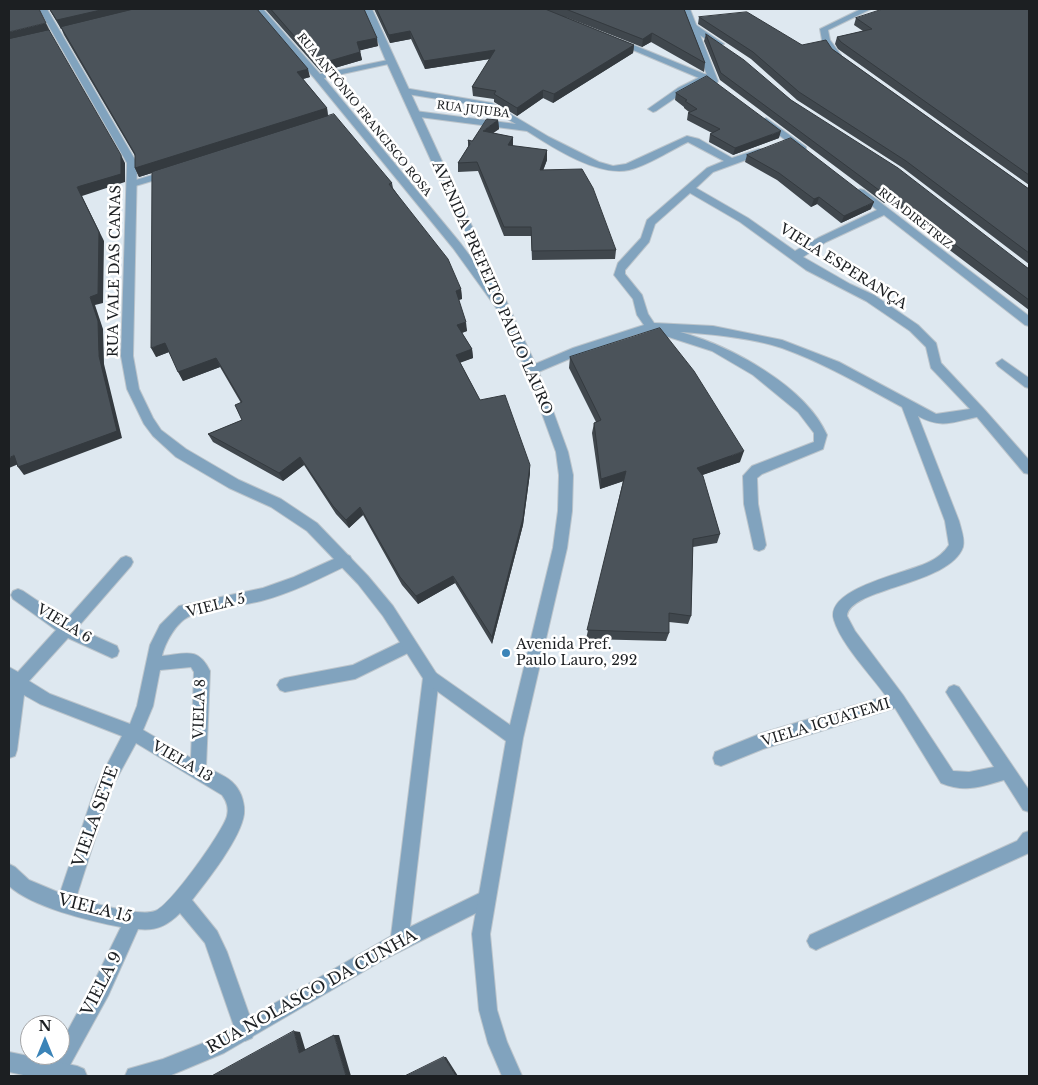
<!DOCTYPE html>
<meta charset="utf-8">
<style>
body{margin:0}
#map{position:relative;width:1038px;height:1085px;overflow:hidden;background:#dee8f0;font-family:"Libre Baskerville",serif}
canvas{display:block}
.frame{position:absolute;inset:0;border:10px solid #1c1f22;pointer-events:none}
.north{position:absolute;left:20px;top:1015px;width:50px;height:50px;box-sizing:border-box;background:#fff;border:1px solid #a4a5a7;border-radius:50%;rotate:0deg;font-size:14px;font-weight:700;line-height:20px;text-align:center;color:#1c1f22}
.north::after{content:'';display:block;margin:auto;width:18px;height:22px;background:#3b84b8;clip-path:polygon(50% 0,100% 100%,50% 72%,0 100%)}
</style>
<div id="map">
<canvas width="1038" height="1085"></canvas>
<div class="frame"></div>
<div class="north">N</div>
</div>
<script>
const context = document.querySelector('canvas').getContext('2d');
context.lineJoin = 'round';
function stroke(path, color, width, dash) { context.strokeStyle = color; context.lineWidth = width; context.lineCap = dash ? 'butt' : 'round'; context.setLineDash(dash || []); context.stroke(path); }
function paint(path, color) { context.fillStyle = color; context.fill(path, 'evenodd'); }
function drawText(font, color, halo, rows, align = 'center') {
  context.font = font + ' "Libre Baskerville",serif'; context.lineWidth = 5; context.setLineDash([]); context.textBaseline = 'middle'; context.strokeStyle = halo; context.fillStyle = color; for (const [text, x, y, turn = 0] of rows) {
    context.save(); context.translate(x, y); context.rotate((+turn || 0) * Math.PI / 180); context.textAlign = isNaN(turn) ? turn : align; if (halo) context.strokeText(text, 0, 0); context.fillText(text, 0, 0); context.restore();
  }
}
const service = new Path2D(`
 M690,25H696L724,44L717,46L690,29Z
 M706,74L710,77L709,79L684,92L656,111L653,112L648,109L678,88Z
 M404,88L492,103L549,137L599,162L613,166L626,164L687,136L699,139L732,158L759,149H765V153L713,172L696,188L748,218L795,251L818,238L877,210L855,192L860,189L864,190L1029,316V326L1025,325L884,215L826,242L803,257L850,284L874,295L918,325L936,343L941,363L984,409L1029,460V474L1024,473L977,417C953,422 941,429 918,416L959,521C961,529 965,539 963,547C950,585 849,588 847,616L855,631L903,695L953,771L969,772L994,767L949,697L946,692L949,687L954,685L959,687L1029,790V812L1023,810L1004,780C980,787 965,793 941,783L895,708L763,749L721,766L715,764L713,758L715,752L762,733L886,696C871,675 841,644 834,620C824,588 908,573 929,562C937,558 944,553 949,545L945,521L902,407C863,386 824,363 782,348C752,338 711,334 680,332C729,345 806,386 827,435L823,449L762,474L757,478L758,504L766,545L764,549L759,551L754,549L744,504L743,476L752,466L814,442V433L798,412L753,375L712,351L650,331L635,335L581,354L536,373H528L526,370L528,367L573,348L644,325L637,315L633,299L614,275L618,263L641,238L647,220L707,168L724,161L688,142C671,150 647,166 629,170C598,177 552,147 527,131L412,116V112L415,111L516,124L487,107L401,93L400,91ZM690,193L740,222L806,270L866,301L910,331L926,347L931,368L970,409L936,414L839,362L782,340L713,326L654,323L648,314L642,295L625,274V270L649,242L655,224Z
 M766,118L806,147V151H800L763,123L761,121Z
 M1002,359L1029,378V388L1025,387L998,366L996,363Z
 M345,554L350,556L352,560L350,564C321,578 292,593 261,601C240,606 208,609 190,616C176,622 165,643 162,656C185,654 198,646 210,671L206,767C215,772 229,777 235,785C242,793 245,805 244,814C241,838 207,881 192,900L217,931L227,952L255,1031L252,1038L245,1041L238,1038L205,943L180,913C167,926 156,931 138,929L108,996L64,1076H47L45,1073L54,1055H60V1045L94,982L121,927C89,921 32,907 9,886V864L15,867L29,880L60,893L96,786L122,736L40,704L24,695L17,750L15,756L9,758V667L18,672L56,630L13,599L11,595L13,591L18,589L23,591L66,620L121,558L126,556L131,558L133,562L131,566L77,628L117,646L119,651L117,656L112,658L68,638L29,681L50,694L130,724L137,706L150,645L160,625L179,606L263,588L294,577ZM191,667L194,672L191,758L143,730L153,706L160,670ZM136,743L222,795C227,802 229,808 227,816C223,832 169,907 155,911C139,917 93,903 76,898L111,789Z
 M409,638L414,640L416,645L414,650L355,679L285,692L280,690L277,685L280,680L285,678L353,665Z
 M1029,831V853L822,947L816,950L810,947L807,941L810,935L1017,841L1023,833Z`);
const minor = new Path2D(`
 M255,9H263L320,74L393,59V63L324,78L461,244L505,303L507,306L505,309H497L453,248L315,79Z
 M682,9H690L718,81L717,83H711L614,42L621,40L707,75Z
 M861,9H871L828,30L830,40L841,55L834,57L822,40L820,29Z
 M169,170L174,173L172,175L132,187L127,184L129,182Z
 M431,671L436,673L439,678L410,927L486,890L492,893L495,899L492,905L385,959L224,1053L169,1076H125L128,1069L163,1059L211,1040L391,936L423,678L426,673Z
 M9,1052L77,1066L84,1069L87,1076H28L9,1072Z`);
const tertiary = new Path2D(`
 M39,9H47L137,163L133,356L139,389L153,418L161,430L186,449L239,480L281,499L317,523L368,576L393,606L436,673L510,725L553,548L558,511L559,475L556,452L526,370L386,61L364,9H372L538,370L568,452L573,475L572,511L567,548L523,738L490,934L497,1010L507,1042L522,1076H502L488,1043L479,1010L472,934L506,741L426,683L383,616L358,584L307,531L271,507L229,488L176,457L153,436L144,424L127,389L121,356L127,163Z`);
const wall = new Path2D(`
 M49,9H257L310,77L303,79L327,108L328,116L392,183L393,188L461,289L462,299L459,300L467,331L462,333L472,349L473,358L460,362L480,400L530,473L523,525L492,644L455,583L418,604L402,585L363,515L349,528L336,514L304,465L283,481L213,442L208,434L242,420L235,405L241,403L220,367L183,381L169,352L156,357L152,173L139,177L135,168V156L64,35L61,28V29Z
 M265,9H364L378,46L360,50L362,60L321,72Z
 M374,9H684L705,63L704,72L651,42L642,47L563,16L634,45L633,53L553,103L543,98L517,116L494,102V99L473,96L472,87L490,59L425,69L411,39L390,43Z
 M1029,9V185L838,49L835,44L837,37L863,31L854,25L856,18Z
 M699,17L802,45L832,49L1029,189V264L903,168L797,100L751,59L698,24Z
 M706,34L791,100L1029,269V310L886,202L884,203L720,80L704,41Z
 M676,93L779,138L733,155L709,142L710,134L712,133L687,120L688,113L689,112L684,108V107L675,100Z
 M498,120L499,129L493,133L513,137V146L547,150V160L543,170L616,250L615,259L532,260L531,236H504L478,171L458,172V163L468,147V140L472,141Z
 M747,155L871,209L841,223L817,204L811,207L777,180L745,162Z
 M570,357L740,462L702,475L720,534L717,543L693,547L691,616L688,624L669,622V633L666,641L586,639L623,481L600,489L592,433L594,423L596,422L569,368Z`);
const shadedWall = new Path2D(`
 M105,9H142L61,29L57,20Z
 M46,23L50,31L9,41V32Z
 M410,31L411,39L390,43L389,35Z
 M652,33L651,42L642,47L643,39Z
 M377,38L378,46L358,51L357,42Z
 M634,45L633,53L553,103L554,94Z
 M495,50L496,58L425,69L424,61Z
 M360,52L362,60L321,72L319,64Z
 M308,69L310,77L299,80L297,72Z
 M543,90V98L517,116V108Z
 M327,108L328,117L139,177L135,168Z
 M498,120L499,129L483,140V131Z
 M781,131L779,138L733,155L735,148Z
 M513,137V146L508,145Z
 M547,150V160L540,179V170Z
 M121,155L125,163V182L82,196L104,241L103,303L95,305L103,329L104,364L122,438L24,475L18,467L99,356L90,297L77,187Z
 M889,195L886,202L884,203L887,196Z
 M819,197L817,204L811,207L814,199Z
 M874,202L871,209L841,223L844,216Z
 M461,289L462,299L457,300L456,291Z
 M466,322L467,331L458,334L457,325Z
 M165,343L169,352L156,357L151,348Z
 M472,349L473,358L457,364L456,355Z
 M216,358L220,367L183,381L178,372Z
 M744,451L740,462L694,478L697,468Z
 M14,455L21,463L9,468V458Z
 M300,457L304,465L283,481L279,473Z
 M530,465V473L523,525L492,644V637Z
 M626,471L624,481L600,489L601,479Z
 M360,507L363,515L349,528L346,520Z
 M453,576L455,583L418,604L416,596Z
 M294,1031L300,1032L306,1052L299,1053Z
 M334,1035H339L351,1076H346Z
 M444,1057H446L458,1076H456Z`);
const building = new Path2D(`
 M9,9H39L46,23L9,32Z
 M50,9H105L57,20Z
 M134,9H257L308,69L297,72L327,108L135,168V154L61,27Z
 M271,9H364L377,38L357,42L360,52L319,64Z
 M377,9H545L634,45L554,94L543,90L517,108L494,94L496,91L472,87L495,50L424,61L410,31L389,35Z
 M566,9H684L705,63L652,33L643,39Z
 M883,9H1029V175L841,42L837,37L872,29L856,18Z
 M747,12L802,45L826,40L832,49L1029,189V253L906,161L799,92L753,52L699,17Z
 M49,30L121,155V174L77,187L99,232L98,294L90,297L98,321L99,356L117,431L18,467L14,455L9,458V39Z
 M706,34L744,60L791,100L898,168L1029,269V300L889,195L887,196L721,73Z
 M707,76L781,131L735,148L710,134L720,129L688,113L697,109L685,101L687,100L676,93Z
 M334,114L392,183L389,184L448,259L461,289L456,291L466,322L457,325L472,349L456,355L480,400L505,395L530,465L523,518L492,637L453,576L416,596L400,577L360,507L346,520L333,506L300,457L279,473L208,434L242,420L235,405L242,402L216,358L178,372L165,343L151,348L152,172Z
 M487,119L498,120L483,131L513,137L508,145L547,150L540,170L582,169L593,188L616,250L532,251L531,227H504L477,162L458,163L470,144L468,140L472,141Z
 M791,138L874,202L844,216L819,197L814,199L779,173L747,155Z
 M660,328L694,371L744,451L697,468L703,476L720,534L693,539L691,616L669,613V633L587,630L626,471L601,479L594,423L601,420L570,357Z
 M294,1031L299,1053L334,1035L346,1076H212Z
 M444,1057L456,1076H405Z`);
const markers = [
 [506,653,5,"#3b84b8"]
];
const farStreetnames = [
 ["RUA JUJUBA",473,110,7],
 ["RUA ANTÔNIO FRANCISCO ROSA",364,115,51],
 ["RUA DIRETRIZ",915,219,38]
];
const streetNames = [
 ["VIELA ESPERANÇA",843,267,32],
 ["RUA VALE DAS CANAS",115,271,-89],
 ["AVENIDA PREFEITO PAULO LAURO",492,288,66],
 ["VIELA 5",216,606,-14],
 ["VIELA 6",64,624,31],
 ["VIELA 8",200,709,-88],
 ["VIELA IGUATEMI",826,723,-17],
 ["VIELA 13",182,762,30]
];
const poiNames = [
 ["Avenida Pref.",516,645],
 ["Paulo Lauro, 292",516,661]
];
const nearStreetnames = [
 ["VIELA SETE",96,817,-70],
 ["VIELA 15",95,909,14],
 ["VIELA 9",102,984,-63],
 ["RUA NOLASCO DA CUNHA",312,992,-29]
];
stroke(service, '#bbc4cb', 2);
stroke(minor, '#bbc4cb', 2);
stroke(tertiary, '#bbc4cb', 2);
paint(service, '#81a3be');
paint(minor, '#81a3be');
paint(tertiary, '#81a3be');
paint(wall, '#40474d');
paint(shadedWall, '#343a3f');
paint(building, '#4b535a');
stroke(building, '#343a3f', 1);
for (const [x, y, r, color] of markers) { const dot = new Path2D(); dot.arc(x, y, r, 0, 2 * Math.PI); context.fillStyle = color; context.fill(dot); stroke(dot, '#fff', 2); }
drawText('11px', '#1c1f22', '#fff', farStreetnames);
drawText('14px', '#1c1f22', '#fff', streetNames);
drawText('14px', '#1c1f22', '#fff', poiNames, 'left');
drawText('16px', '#1c1f22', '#fff', nearStreetnames);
</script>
